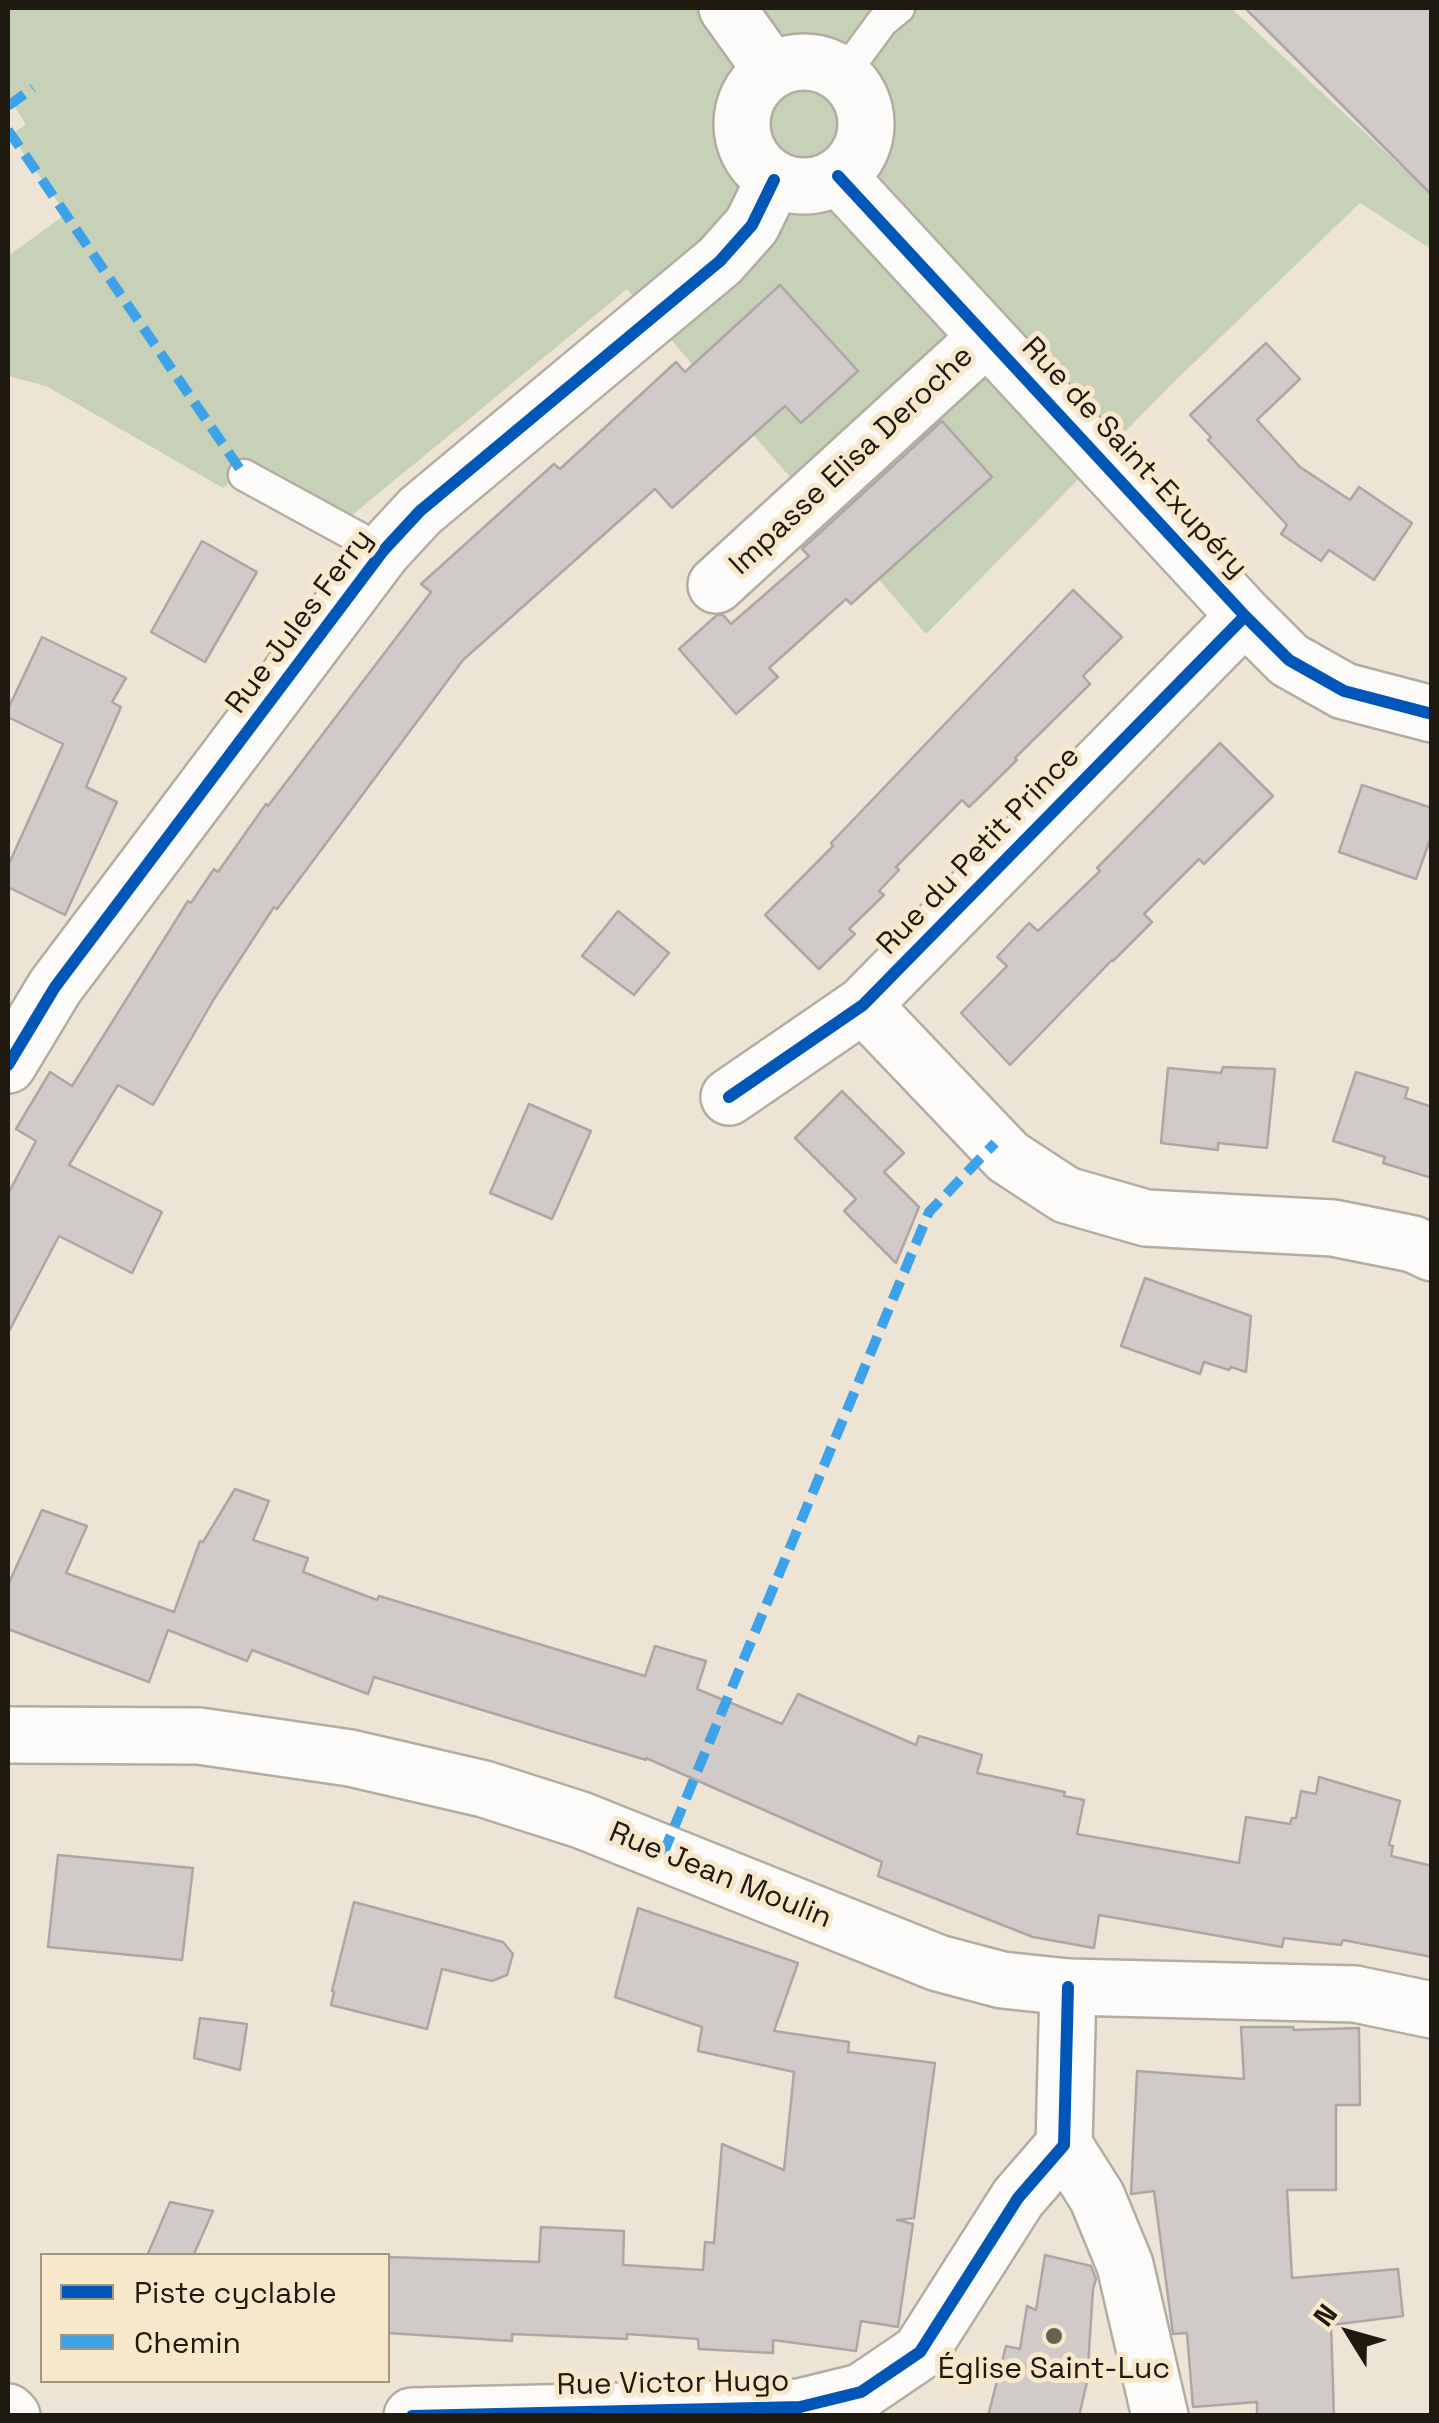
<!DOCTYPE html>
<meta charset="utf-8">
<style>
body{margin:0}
#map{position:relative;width:1439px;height:2423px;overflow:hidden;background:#ede4d5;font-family:"Space Grotesk",sans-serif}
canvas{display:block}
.frame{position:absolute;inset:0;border:10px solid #1f1a0f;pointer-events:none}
.legend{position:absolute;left:40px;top:2253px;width:350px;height:130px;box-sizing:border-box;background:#f7e8cb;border:2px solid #a19680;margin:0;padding:12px 18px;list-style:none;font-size:30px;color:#1f1a0f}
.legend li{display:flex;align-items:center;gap:20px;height:50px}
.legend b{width:50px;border:2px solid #a19680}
.north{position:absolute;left:1299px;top:2283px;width:100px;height:100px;-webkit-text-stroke:8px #f7e8cb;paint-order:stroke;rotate:307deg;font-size:28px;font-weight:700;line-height:40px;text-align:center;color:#1f1a0f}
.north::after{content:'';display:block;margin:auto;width:35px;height:45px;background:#1f1a0f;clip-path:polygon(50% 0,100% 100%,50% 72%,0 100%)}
</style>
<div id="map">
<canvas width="1439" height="2423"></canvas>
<div class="frame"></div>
<ul class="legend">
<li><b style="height:12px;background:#0057b8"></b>Piste cyclable</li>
<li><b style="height:12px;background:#3da2ea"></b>Chemin</li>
</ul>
<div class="north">N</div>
</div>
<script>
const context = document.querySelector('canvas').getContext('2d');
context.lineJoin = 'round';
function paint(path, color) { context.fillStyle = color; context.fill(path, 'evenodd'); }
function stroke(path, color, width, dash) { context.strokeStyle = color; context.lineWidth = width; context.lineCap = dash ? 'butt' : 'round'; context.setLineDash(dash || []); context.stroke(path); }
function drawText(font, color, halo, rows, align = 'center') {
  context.font = font + ' "Space Grotesk",sans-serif'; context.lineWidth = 10; context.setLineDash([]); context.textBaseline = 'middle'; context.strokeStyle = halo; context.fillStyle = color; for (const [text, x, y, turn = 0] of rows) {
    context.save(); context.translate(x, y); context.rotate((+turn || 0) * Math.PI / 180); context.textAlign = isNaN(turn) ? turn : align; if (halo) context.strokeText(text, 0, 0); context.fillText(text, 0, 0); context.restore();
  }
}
const green = new Path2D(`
 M8,8H1231L1432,195L1431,249L1360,203L1175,381L926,634L627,289L351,516L250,466L223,488L46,386L8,376V256L66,214L11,135L26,124L8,97Z`);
const building = new Path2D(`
 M1245,8H1432V195Z
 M780,285L858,371L801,423L785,406L672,508L655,489L463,660L277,909L274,907L214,999L153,1105L118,1085L69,1165L162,1212L132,1273L59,1236L8,1333V1194L36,1141L16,1129L50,1072L72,1086L188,901L191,903L214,869L218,872L266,804L268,806L431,592L421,584L554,464L560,469L676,362L685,372Z
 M1266,343L1300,379L1257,420L1300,467L1350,500L1359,487L1412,523L1374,580L1329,550L1321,561L1281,534L1287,525L1208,440L1211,437L1190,415Z
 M942,421L992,477L851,604L846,599L769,668L778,677L736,714L679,649L717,615H723L731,624L809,556L802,549Z
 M202,541L257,572L205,662L151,632Z
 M1073,590L1122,637L1083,676L1090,684L1015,758L1017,760L969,807L962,800L896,867L899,870L879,891L884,895L849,929L855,934L819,969L765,915L833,846L831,843Z
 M42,637L126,678L112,702L121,707L86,787L117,802L65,915L8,887V866L63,744L8,717V709Z
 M1220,743L1273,796L1204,864L1199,859L1144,914L1152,922L1113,961L1112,960L1010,1065L961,1013L1007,966L997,957L1029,923L1038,931L1100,871L1097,868Z
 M1362,785L1432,808V834L1416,879L1339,852Z
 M618,911L669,953L634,995L582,956Z
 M1223,1067L1275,1069L1267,1148L1218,1143V1150L1161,1143L1168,1068L1221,1073Z
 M1356,1072L1408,1088L1405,1098L1432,1107V1178L1383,1163L1385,1157L1333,1141Z
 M842,1091L904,1153L884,1172L919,1207L896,1263L844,1211L856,1199L795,1138Z
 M529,1104L591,1131L552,1219L490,1193Z
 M1145,1278L1251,1316L1246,1372L1231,1367L1229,1370L1204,1362L1200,1374L1121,1346Z
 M235,1489L269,1501L253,1540L308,1558L303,1572L377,1600L379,1596L645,1676L655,1646L706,1661L697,1689L782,1724L798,1694L916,1745L919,1736L982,1755L977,1773L1065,1792L1064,1796L1084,1800L1077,1834L1239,1863L1246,1817L1290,1824L1292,1818H1296L1301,1791L1316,1794L1319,1777L1400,1801L1389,1845L1393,1846L1391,1856L1432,1866V1957L1343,1940L1341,1945L1284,1938L1282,1947L1099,1915L1094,1948L1033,1937L878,1876L882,1862L646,1758V1760L374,1677L368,1694L252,1650L247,1661L168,1630L149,1682L8,1629V1585L42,1510L87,1526L66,1573L174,1612L200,1541L203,1542Z
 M58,1855L193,1868L182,1960L48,1947Z
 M354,1902L503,1942L513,1954L507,1975L492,1981L442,1969L427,2029L331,2005L334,1992L332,1991Z
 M638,1908L798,1963L774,2031L849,2042L848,2052L935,2063L914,2218L897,2220L913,2224L898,2327L861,2321L856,2351L773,2340V2353L699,2349L698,2339L627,2334V2339L512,2334V2341L388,2333V2257L539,2262L541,2227L624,2231L623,2265L703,2270L705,2242L714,2243L722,2144L784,2170L794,2072L698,2051L702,2027L615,1997Z
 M200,2018L247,2024L240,2070L194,2058Z
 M1241,2027H1293L1294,2030L1359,2028L1360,2105H1336V2190H1287L1292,2278L1398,2269L1403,2316L1331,2325L1334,2416H1257V2402L1193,2407L1187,2333L1173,2334L1154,2191L1131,2194L1137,2071L1244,2079Z
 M170,2202L213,2211L193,2256H147Z
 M1045,2255L1091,2266L1096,2279L1093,2289L1087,2382L1079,2416H988L1006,2346L1020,2349L1027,2306L1036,2310Z`);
const lane = new Path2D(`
 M843,75L882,22L899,8
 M244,475L383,551`);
const street = new Path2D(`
 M727,8L772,71
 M742 124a62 62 0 1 1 124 0a62 62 0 1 1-124 0Z
 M838,176L1245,616L1289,660L1344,691L1432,714
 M716,585L987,337
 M863,1005L1008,1157L1066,1195L1146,1218L1333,1228L1413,1244L1432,1253
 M8,1065L55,987L383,551L420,511L720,261L752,225L774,180
 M729,1097L863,1005L1245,616
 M1064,2145L1097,2197L1125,2265L1160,2416
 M8,2412L12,2416
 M412,2416L800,2407L861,2392L920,2352L1018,2198L1064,2145L1068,1987`);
const secondary = new Path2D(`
 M8,1735L199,1736L350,1758L484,1789L581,1820L938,1963L1002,1980L1068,1987L1355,1994L1432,2010`);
const quiet = new Path2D(`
 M8,106L33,88
 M8,130L244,475
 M663,1854L929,1212L995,1143`);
const cycleway = new Path2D(`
 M838,176L1245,616L1289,660L1344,691L1432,714
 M8,1065L55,987L383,551L420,511L720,261L752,225L774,180
 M729,1097L863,1005L1245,616
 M412,2416L800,2407L861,2392L920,2352L1018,2198L1064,2145L1068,1987`);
const markers = [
 [1054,2336,10,"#676154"]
];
const streetNames = [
 ["Rue de Saint-Exupéry",1134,458,47],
 ["Impasse Elisa Deroche",852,461,-43],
 ["Rue Jules Ferry",300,622,-53],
 ["Rue du Petit Prince",979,851,-46],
 ["Rue Jean Moulin",720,1876,22],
 ["Rue Victor Hugo",673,2384,-1]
];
const poiNames = [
 ["Église Saint-Luc",1054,2370]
];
paint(green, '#c6d1b7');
paint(building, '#d0cac9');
stroke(building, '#ada6a5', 2.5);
stroke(lane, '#b3aca0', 35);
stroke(street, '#b3aca0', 60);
stroke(secondary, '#b3aca0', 60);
stroke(lane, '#fcfbf9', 30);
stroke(street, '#fcfbf9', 55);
stroke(secondary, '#fcfbf9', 55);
stroke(quiet, '#3da2ea', 10, [20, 10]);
stroke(cycleway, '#0057b8', 12);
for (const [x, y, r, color] of markers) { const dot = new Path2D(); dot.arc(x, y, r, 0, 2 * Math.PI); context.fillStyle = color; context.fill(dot); stroke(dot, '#f7e8cb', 4); }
drawText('30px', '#1f1a0f', '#f7e8cb', streetNames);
drawText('30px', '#1f1a0f', '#f7e8cb', poiNames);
</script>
